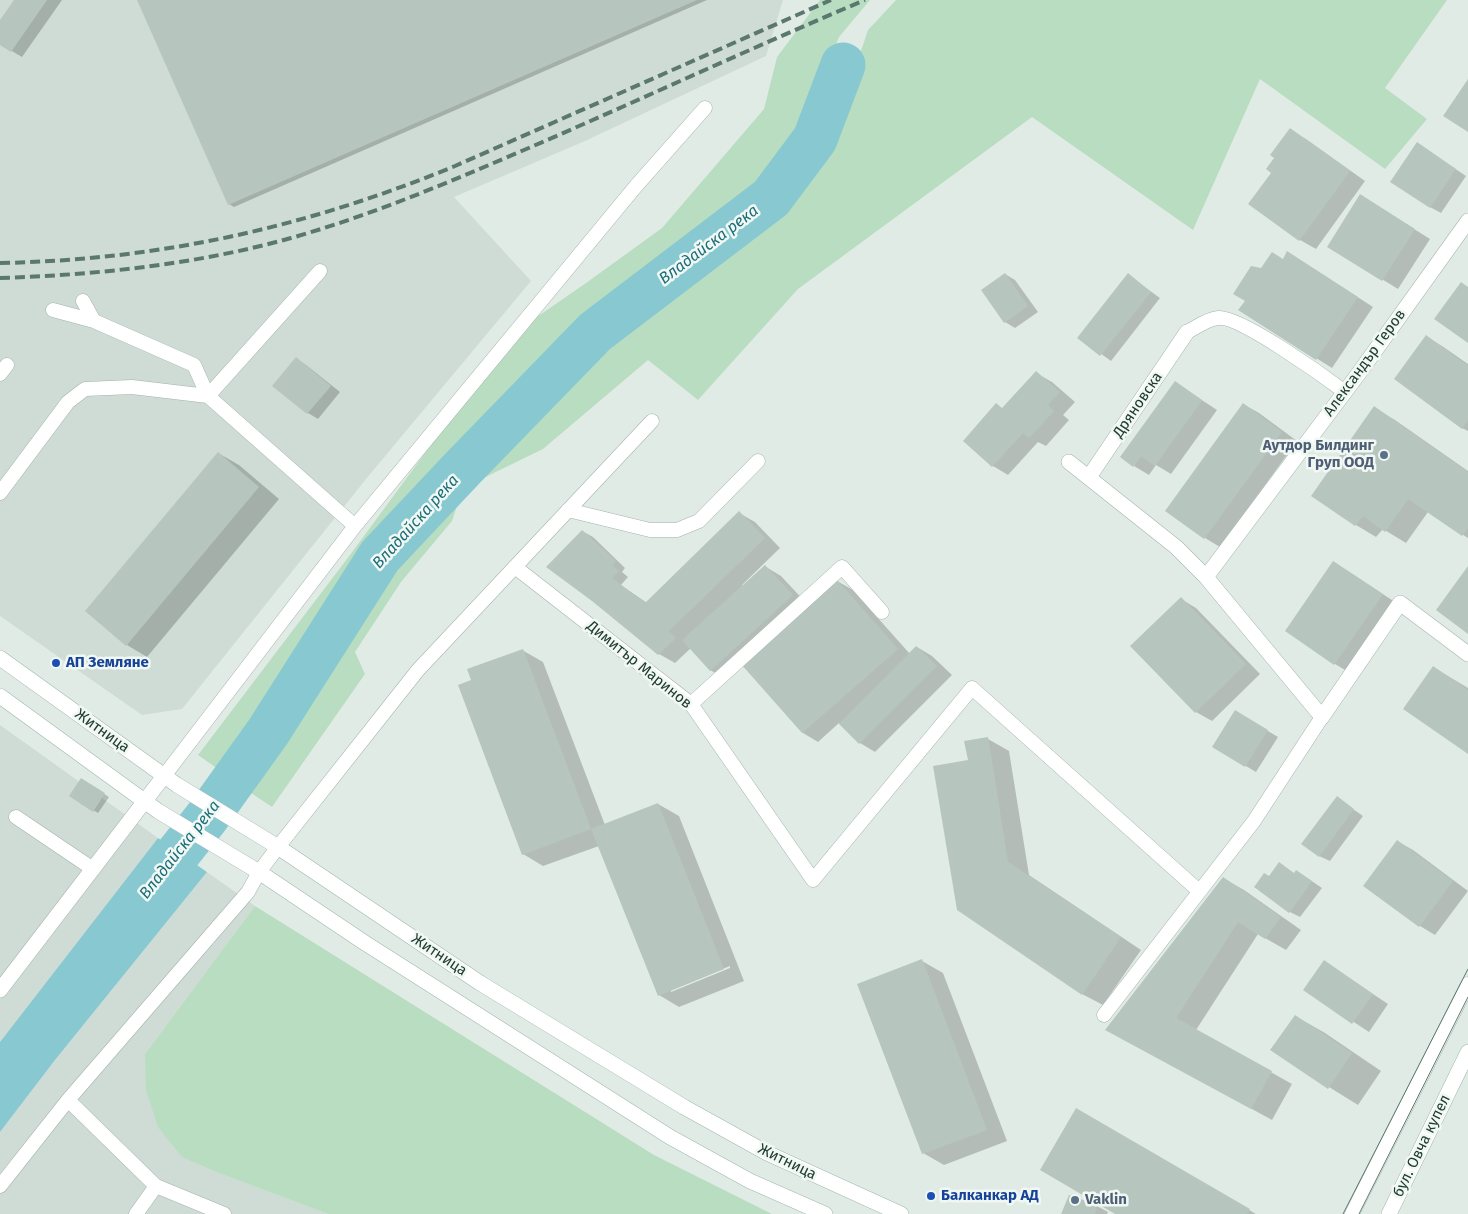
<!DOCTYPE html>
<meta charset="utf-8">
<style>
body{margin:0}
canvas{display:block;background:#e1ebe6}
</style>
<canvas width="1468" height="1214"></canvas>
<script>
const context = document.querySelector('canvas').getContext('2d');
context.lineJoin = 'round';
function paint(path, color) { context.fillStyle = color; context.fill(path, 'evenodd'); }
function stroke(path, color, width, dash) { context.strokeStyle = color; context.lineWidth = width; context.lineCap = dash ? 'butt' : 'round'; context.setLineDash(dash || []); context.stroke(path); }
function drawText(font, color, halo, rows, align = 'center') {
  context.font = font + ' "Fira Sans",sans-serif'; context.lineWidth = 5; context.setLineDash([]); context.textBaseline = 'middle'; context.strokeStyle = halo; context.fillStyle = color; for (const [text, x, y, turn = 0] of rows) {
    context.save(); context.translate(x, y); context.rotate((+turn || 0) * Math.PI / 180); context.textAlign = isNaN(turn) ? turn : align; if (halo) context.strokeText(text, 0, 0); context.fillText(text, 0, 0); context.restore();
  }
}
const built = new Path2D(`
 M0,0H783L766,56L585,141L454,197L531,281L366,479L182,709L142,715L0,616Z
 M0,725L158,838L0,1042Z
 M207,872L255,906L145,1054L224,1175L328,1214H0V1132L55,1060Z`);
const green = new Path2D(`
 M820,0H870L839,37L796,141L763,185L568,339L509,399L394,524L339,591L218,769L198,755L350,555L453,415L521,328L586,283L662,228L764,109L777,57Z
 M896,0H1447L1385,88L1427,119L1385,169L1260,79L1193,230L1032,117L798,289L698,400L648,360L543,449L463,488L452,521L401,582L355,652L365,674L272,807L248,791L342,634L408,545L617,326L724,253L798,185L833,134L868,30Z
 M255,906L654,1155L772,1214H328L224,1175L182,1157L158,1127L146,1090L145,1054Z`);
const water = new Path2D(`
 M158,838L207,872L55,1060L0,1132V1042Z`);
const pier = new Path2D(`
 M158,835L208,870L209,873L156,836Z`);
const shadow = new Path2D(`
 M16,0H62L22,57L0,44V23Z
 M139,0H707L234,207L229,204Z
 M1290,130L1306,139L1365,181L1316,249L1300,240L1250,204L1273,173L1276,158Z
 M1427,150L1466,176L1441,213L1430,207Z
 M1376,205L1430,239L1398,289L1328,246Z
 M1283,260L1303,262L1373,307L1332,368L1240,310L1262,270Z
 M1005,274L1015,280L1038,312L1015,328L1005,322Z
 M1128,275L1160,298L1111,361L1079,338Z
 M1427,337L1442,346L1468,364V431L1462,428Z
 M296,359L306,365L340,392L318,419L308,413L274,386Z
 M1036,373L1052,382L1075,402L1063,415L1069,420L1046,446L1038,442L1008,475L993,466L965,441L1003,409Z
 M1176,383L1217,410L1171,474L1156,465L1149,475L1134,466Z
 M1243,404L1259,413L1297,441L1220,547L1205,538Z
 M1374,408L1395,420L1468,471V538L1428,512L1406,543L1383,529L1376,537L1356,525L1313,495Z
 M218,453L239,465L279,499L147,657L127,645Z
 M739,513L755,522L780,548L742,585L743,587L766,567L781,576L809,606L837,581L853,590L910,654L917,647L932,656L952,675L875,752L860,743L839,723L818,742L803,733L742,664L726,679L710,670L691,648L675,663L659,654L593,600L582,531L593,537L625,568L622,572L628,577L621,585L647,603Z
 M1334,562L1398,604L1350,673L1335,664Z
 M1181,599L1196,608L1260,674L1212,721L1196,712L1132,646Z
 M522,650L543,662L605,825L658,804L679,816L744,981L679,1007L659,995L599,846L543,866L523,854L473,681ZM730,966V968L671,992V989Z
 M1433,667L1468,688V753Z
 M1236,712L1278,737L1256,772L1214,747Z
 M988,739L1009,751L1029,875L1141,950L1103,1005L1082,994L958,910L969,761Z
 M81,779L109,797L98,813L70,796Z
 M1337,798L1363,816L1330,861L1319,856Z
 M1397,841L1413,850L1468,891L1435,935L1420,926Z
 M1279,864L1295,874L1297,871L1322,888L1300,917L1290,912L1270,877Z
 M1223,878L1244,890L1301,930L1286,950L1258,934L1196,1030L1292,1084L1272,1120L1128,1041Z
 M922,961L943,973L1007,1141L944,1165L923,1153Z
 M1325,962L1388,1004L1369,1032L1305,990Z
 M1295,1016L1325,1033L1381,1071L1358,1105L1329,1087Z
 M1077,1110L1256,1214H1118Z
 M1097,1206L1108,1212L1107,1214H1063Z`);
const river = new Path2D(`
 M141,900L207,817L268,732L380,556L462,469L595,332L771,198L815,139L843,65`);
const building = new Path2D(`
 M14,0H47L11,52L0,45V20Z
 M137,0H697L228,205Z
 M1468,79V132L1443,116Z
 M1290,128L1350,171L1299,241L1248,204L1271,173L1266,169L1274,158L1270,155Z
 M1417,142L1456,169L1430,208L1390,182Z
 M1360,194L1415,229L1382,281L1327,247Z
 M1287,251L1358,297L1316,360L1238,310L1245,301L1233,294L1251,266L1261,268L1272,252L1283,259Z
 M1005,273L1028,306L1004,323L981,290Z
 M1128,273L1151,292L1100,356L1077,338Z
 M1461,282L1468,287V343L1434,319Z
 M1426,335L1468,366V420L1462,429L1394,379Z
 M296,357L331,386L307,414L272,386Z
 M1036,371L1060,392L1048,405L1054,411L1029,438L1023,433L992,467L963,441L996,403L1002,408Z
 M1175,381L1202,400L1155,466L1141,456L1133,467L1120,457Z
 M1243,403L1282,432L1204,539L1165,511Z
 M1374,406L1468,472V528L1462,536L1408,499L1385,532L1363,516L1355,526L1311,496Z
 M218,452L259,487L126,646L85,611Z
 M739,511L765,538L669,631L676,638L658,655L592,601L546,567L582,530L616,561L612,565L619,571L612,578L645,603Z
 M1333,561L1383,594L1334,665L1285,631Z
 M765,565L793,595L710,671L682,640Z
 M1468,566V634L1436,610Z
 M837,580L898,649L802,733L741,664Z
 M1181,597L1246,664L1195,713L1130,646Z
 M916,646L937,666L859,744L839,724Z
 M523,649L591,829L522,855L458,685L471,680L467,669Z
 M1433,666L1468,690V754L1403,709Z
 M1235,710L1268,730L1245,767L1212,747Z
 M988,737L1008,862L1121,937L1082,995L957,910L933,766L968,760L964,741Z
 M81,778L105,793L93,812L69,796Z
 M1337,796L1354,809L1319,857L1301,844Z
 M658,803L724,969L658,996L591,829Z
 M1397,840L1453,881L1419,927L1363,886Z
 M1279,862L1294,873L1296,870L1312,881L1289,913L1254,887L1264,873L1269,876Z
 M1223,877L1281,917L1265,939L1238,922L1176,1018L1272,1071L1251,1109L1105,1030Z
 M922,959L987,1130L922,1154L857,984Z
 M1324,960L1373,994L1352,1024L1303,990Z
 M1295,1015L1352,1053L1328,1089L1270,1050Z
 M1076,1108L1250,1209L1247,1214H1115L1040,1170Z
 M1069,1195L1098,1205L1095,1214H1061Z`);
const lane = new Path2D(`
 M320,271L208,396L355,526
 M83,301L94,321
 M53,310L94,321L194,365L208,396
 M1187,332C1197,327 1207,319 1218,318C1239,315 1325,377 1345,392
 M0,374L7,365
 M0,493L68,402L85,389L132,387L208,396
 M568,510L650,530H677L699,521L758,461
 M515,567L691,704L813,880L972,688L1199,891
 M691,704L842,567L882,612
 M164,776L355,526L636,186L705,108
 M16,817L93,869
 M1104,1015L1254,821L1322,717
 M0,1186L68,1100
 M136,1214L156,1186
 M224,1214L156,1186L68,1100L248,892L259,872L278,847L418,670L652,421
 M1352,1214L1468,984`);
const street = new Path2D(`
 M1069,462L1176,547L1206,577L1322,717L1400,603L1468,654
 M1089,477L1187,332
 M1206,577L1359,373L1468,221
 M0,990L164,776`);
const secondary = new Path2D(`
 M0,658L177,785L278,847L480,983L684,1107L767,1153L901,1214
 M0,696L158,811L259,872L365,943L670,1137L750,1181L825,1214
 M1389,1214L1468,1052`);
const tram = new Path2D(`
 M1343,1214L1468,969
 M1359,1214L1468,997`);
const rail = new Path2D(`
 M0,263C160,260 307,227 455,166L831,0
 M0,278C96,275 199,264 291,238C372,215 447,183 524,150C638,101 751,48 865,0`);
const markers = [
 [1384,455,5,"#5c6f8a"],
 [56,663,5,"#1a4fb4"],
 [931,1196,5,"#1a4fb4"],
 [1075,1200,5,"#5c6f8a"]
];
const streetNames = [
 ["Александър Геров",1365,363,-54],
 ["Дряновска",1138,405,-56],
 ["Димитър Маринов",639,665,39],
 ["Житница",102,731,36],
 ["Житница",439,955,34],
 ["бул. Овча купел",1422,1146,-64],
 ["Житница",787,1162,26]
];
const serviceNames = [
 ["Аутдор Билдинг",1374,446],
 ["Груп ООД",1374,463],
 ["Vaklin",1085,1200,"left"]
];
const transitNames = [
 ["АП Земляне",66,663],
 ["Балканкар АД",941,1196]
];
const waterNames = [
 ["Владайска река",709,245,-37],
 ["Владайска река",416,522,-48],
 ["Владайска река",180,850,-52]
];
paint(built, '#cfdbd5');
paint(green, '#b9ddc1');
paint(water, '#88c9d1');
paint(pier, '#e1ebe6');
paint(shadow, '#0003');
stroke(river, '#88c9d1', 45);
paint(building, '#b6c6bf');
stroke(lane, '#a4b3ad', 15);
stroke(street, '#a4b3ad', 16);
stroke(secondary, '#9fb7ae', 16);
stroke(lane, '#fff', 14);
stroke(street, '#fff', 15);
stroke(secondary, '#fff', 15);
stroke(tram, '#5b786f', 1);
stroke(rail, '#5b786f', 4, [10, 5]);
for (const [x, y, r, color] of markers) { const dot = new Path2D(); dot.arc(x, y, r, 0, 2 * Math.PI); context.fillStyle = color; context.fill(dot); stroke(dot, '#f1f8f4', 2); }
drawText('15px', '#213c34', '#f1f8f4', streetNames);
drawText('bold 15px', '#4e5e75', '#f1f8f4', serviceNames, 'right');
drawText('bold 15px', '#164399', '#f1f8f4', transitNames, 'left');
drawText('italic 16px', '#1a6d79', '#f1f8f4', waterNames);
</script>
